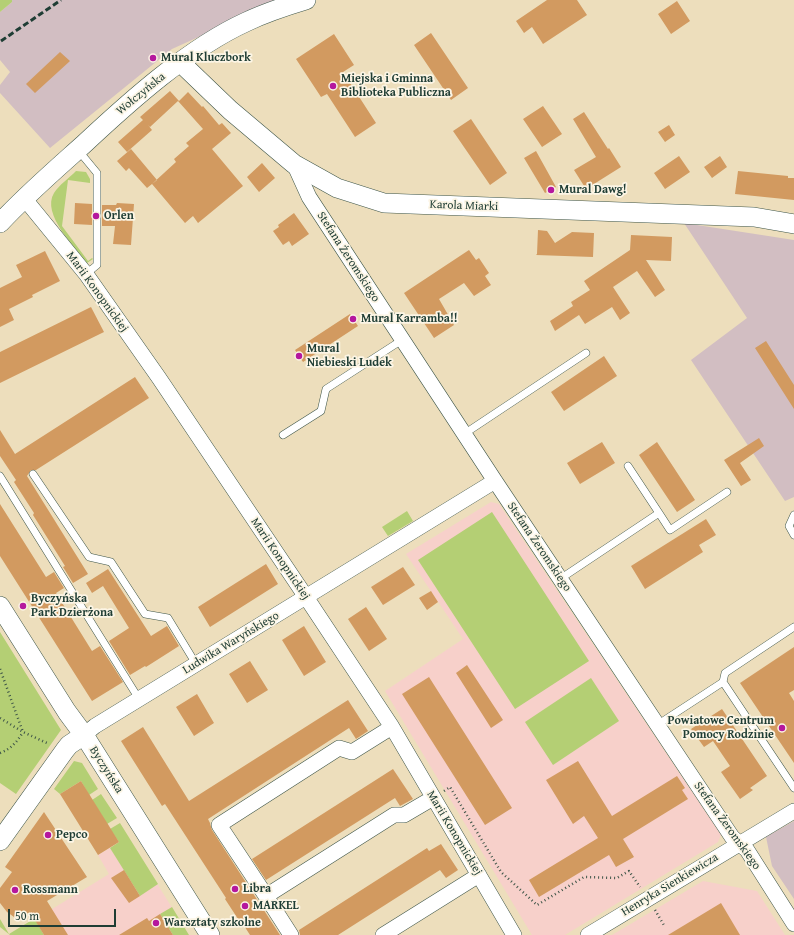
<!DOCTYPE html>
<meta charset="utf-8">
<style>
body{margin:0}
#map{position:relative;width:794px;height:935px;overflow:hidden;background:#eddebc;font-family:"Gentium Book Plus",serif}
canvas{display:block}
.scale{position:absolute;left:8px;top:909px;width:108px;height:18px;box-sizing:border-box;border:2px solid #1f3d34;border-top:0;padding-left:5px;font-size:12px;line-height:14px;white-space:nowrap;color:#1f3d34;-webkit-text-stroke:3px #fcf5e5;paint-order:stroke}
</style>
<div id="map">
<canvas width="794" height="935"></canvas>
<div class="scale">50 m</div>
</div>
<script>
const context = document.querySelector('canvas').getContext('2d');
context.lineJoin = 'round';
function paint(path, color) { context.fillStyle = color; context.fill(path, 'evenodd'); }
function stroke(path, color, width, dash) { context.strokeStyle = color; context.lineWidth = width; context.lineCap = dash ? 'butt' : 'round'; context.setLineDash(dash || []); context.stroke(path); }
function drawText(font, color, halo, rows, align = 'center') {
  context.font = font + ' "Gentium Book Plus",serif'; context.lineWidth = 3.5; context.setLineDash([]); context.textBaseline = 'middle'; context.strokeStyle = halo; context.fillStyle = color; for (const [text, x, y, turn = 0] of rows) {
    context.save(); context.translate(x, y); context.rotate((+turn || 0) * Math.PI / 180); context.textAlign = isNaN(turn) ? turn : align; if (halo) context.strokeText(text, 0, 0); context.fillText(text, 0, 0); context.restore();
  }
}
const built = new Path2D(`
 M491,502L499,504L721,835L718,842L565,935H532L385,691L463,639L406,554Z
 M128,837L189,935H10L109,874L98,855Z
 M703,881L757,891L785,935H612Z`);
const industrial = new Path2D(`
 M12,0H280L172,49L50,148L0,93V85L10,72L0,60V12L12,2Z
 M684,223L794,240V497L785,501L691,360L747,318Z
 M794,821V899L772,866L766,837Z`);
const green = new Path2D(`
 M0,0H12V2L0,12Z
 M76,171L86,172L90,179V183L68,180L62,226L88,261L92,258L93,259L87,263C75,247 41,214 54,193C59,185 69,178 76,171Z
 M407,511L413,521L388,536L382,527Z
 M492,512L589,661L515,709L418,560Z
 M0,632L61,730L16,794L0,783Z
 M591,678L619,721L553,765L525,722Z
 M74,761L82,763L98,789L89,795L81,781L60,794L54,789Z
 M101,794L117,818L107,824L92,800Z
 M120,823L158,884L140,896L110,848L119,842L110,829Z
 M172,907L189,935H173L160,914Z
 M0,919L9,934L32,920L36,921L44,935H10L0,927Z`);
const building = new Path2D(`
 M547,0H577L587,15L543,44L532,27L524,33L516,21Z
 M677,1L690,21L671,34L658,14Z
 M431,33L468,88L451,100L414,45Z
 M334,34L354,65L343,72L376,123L355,137L327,94L321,97L296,59Z
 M60,52L70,61L35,93L26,84Z
 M170,91L179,101L188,92L202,107L203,106L219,125L222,123L231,133L212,149L243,186L198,223L193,216L185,223L152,184L176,162L174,159L189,146L186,143L203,129L178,101L150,127L148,125L152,130L127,152L118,142L143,120L140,117Z
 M543,106L562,134L542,147L523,119Z
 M584,112L608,149L609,148L621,167L586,189L574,170L596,157L573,119Z
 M471,119L507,173L490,185L453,131Z
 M669,125L675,135L665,142L658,132Z
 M131,149L157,180L147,188L129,168L126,171L117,161Z
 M536,151L556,187L545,193L524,158Z
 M679,156L690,172L665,189L654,173Z
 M720,156L727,167L712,178L704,167Z
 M262,163L275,178L259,192L247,177Z
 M738,171L788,176V178H794V200L735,194Z
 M75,203L92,204V225L74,224Z
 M117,203L134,204L131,245L113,244L115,226H102V205H116Z
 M294,213L309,234L292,246L289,241L283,245L273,231L279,227L278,225Z
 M538,230L547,231L555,243L572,232L594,233L593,257L536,255L537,254Z
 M631,235L672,237L671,261L646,260L665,290L655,297L637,271L613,287L630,313L620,320L612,307L585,324L579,315L555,331L550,321L573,306L571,302L590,290L584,281L630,250Z
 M469,250L476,260L479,258L489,273L485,276L491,285L474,296L464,283L439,299L454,325L434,338L404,293Z
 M45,251L60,281L32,295L33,297L9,309L14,320L0,327V288L22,277L16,265Z
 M91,307L104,332L0,383V352Z
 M350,314L358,326L303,362L295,350Z
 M766,341L794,385V409L755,348Z
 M604,356L617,376L564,411L551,392Z
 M135,377L149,398L36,470H31L27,476L88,574L73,583L63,567L65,566L33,515L34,513L14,482L16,480L0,456V430L15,454Z
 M759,438L764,446L740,463L751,480L741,486L724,460Z
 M602,442L615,463L580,484L567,463Z
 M657,442L695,500L677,512L639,455Z
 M0,504L46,577L54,572L64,588L56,593L92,651L100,646L123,682L92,701L0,556Z
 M706,519L716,535L699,545L703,552L645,589L631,566Z
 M266,564L278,584L210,627L198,607Z
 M403,567L415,585L383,605L371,587Z
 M108,569L151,636L167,626L179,646L146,667L145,666L130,675L109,641L129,628L103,586L92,593L86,583Z
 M431,591L438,602L427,610L419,598Z
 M366,607L387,639L369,651L348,619Z
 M304,626L326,662L304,676L282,640Z
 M794,647V690L789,693L794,701V763L740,683Z
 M250,661L268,690L247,703L229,674Z
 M467,665L503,720L491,728L456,673Z
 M429,677L512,808L485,825L402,694Z
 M197,694L214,723L194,736L176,707Z
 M348,700L368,731L356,739L349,728L208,819L210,823L212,830L280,935H250L241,921L240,922L225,899L226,898L165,804L162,806L121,741L143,727L189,801Z
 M722,709L767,776L750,788L753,790L740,799L721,772L730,766L713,741L704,747L691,729Z
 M578,761L612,816L677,776L685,788L682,790L688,799L623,839L634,857L616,867L609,855L539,897L529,880L598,838L584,816L573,824L546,780Z
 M393,769L413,799L400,806L395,798L266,880L252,859Z
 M81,781L119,842L98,855L60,794Z
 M44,812L87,877L47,901L68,935H44L30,912L22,916L14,917L7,912L0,903V888L12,872L5,867Z
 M441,844L458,870L446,878L440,870L338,935H300L299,930L427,848L429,851Z
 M124,870L140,896L129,903L111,878Z
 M721,903L740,935H668Z
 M160,914L173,935H119L147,918L149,921Z`);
const path = new Path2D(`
 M0,669L23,732
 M0,718L23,732L49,744
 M0,753C11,749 17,742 23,732
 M444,791L450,787L501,872L537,905L584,877L617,878L629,871L640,887
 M655,910L665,927`);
const service = new Path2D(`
 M78,150L97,173V265L86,274
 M464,434L586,353
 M283,435L321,411L326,389L402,340
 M628,466L659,513
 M33,474L89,557L111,562L145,614L168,618L196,664
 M0,476L139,699
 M794,515L789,526L794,535
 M560,579L659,513L670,530L727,492
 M723,682L794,788
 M657,725L723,682L725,673L794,627`);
const minor = new Path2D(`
 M294,164L309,197L495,481L732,837L747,850L794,924
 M24,198L86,274L159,378L306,597L392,727L514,935
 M392,727L352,752L339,748L219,825L266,896L394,815H404L433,798
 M84,735L95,726L495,481
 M266,896L291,935
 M383,935L479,875
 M588,935L794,811`);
const tertiary = new Path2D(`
 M181,63L230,110L294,164L337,188L384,203L754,217L794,224
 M0,223C26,195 55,170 84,144C130,101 189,48 246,22C265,13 286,6 306,0
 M0,606L67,712L84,735L210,935
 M0,841L65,750L69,745L84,735`);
const rail = new Path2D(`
 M1,41L61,0`);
const markers = [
 [153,58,4,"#b5179e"],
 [333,86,4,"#b5179e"],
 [551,190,4,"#b5179e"],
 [96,216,4,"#b5179e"],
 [353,319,4,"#b5179e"],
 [299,356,4,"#b5179e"],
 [23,606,4,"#b5179e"],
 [782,728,4,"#b5179e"],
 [48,835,4,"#b5179e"],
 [235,889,4,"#b5179e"],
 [15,890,4,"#b5179e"],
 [245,906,4,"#b5179e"],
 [156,923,4,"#b5179e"]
];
const poiNames = [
 ["Mural Kluczbork",161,58],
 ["Miejska i Gminna",341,79],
 ["Biblioteka Publiczna",341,93],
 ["Mural Dawg!",559,190],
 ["Orlen",104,216],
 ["Mural Karramba!!",361,319],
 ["Mural",307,349],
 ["Niebieski Ludek",307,363],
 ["Byczyńska",31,599],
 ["Park Dzierżona",31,613],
 ["Powiatowe Centrum",774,721,"right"],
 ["Pomocy Rodzinie",774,735,"right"],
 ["Pepco",56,835],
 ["Libra",243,889],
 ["Rossmann",23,890],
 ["MARKEL",253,906],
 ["Warsztaty szkolne",164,923]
];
const streetNames = [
 ["Wołczyńska",141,94,-39],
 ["Karola Miarki",464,206,2],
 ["Stefana Żeromskiego",348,257,57],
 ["Marii Konopnickiej",97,292,54],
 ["Stefana Żeromskiego",539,547,56],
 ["Marii Konopnickiej",280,559,56],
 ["Ludwika Waryńskiego",231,643,-31],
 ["Byczyńska",106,770,58],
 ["Stefana Żeromskiego",727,826,54],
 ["Marii Konopnickiej",454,833,59],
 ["Henryka Sienkiewicza",670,885,-31]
];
paint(built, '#f7d0ca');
paint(industrial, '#d2bec2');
paint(green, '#b4cf74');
paint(building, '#d29a60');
stroke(service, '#3e5548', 8);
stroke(minor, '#3e5548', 16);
stroke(tertiary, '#3e5548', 20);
stroke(path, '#3e5548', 2.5, [1, 3]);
stroke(service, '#fff', 7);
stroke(minor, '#fff', 15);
stroke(tertiary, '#fff', 19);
stroke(rail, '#1f3d34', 3, [6, 3]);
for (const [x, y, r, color] of markers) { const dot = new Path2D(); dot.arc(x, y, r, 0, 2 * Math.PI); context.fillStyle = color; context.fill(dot); stroke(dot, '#fcf5e5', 1.5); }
drawText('bold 12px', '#1f3d34', '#fcf5e5', poiNames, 'left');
drawText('12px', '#1f3d34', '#fcf5e5', streetNames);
</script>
